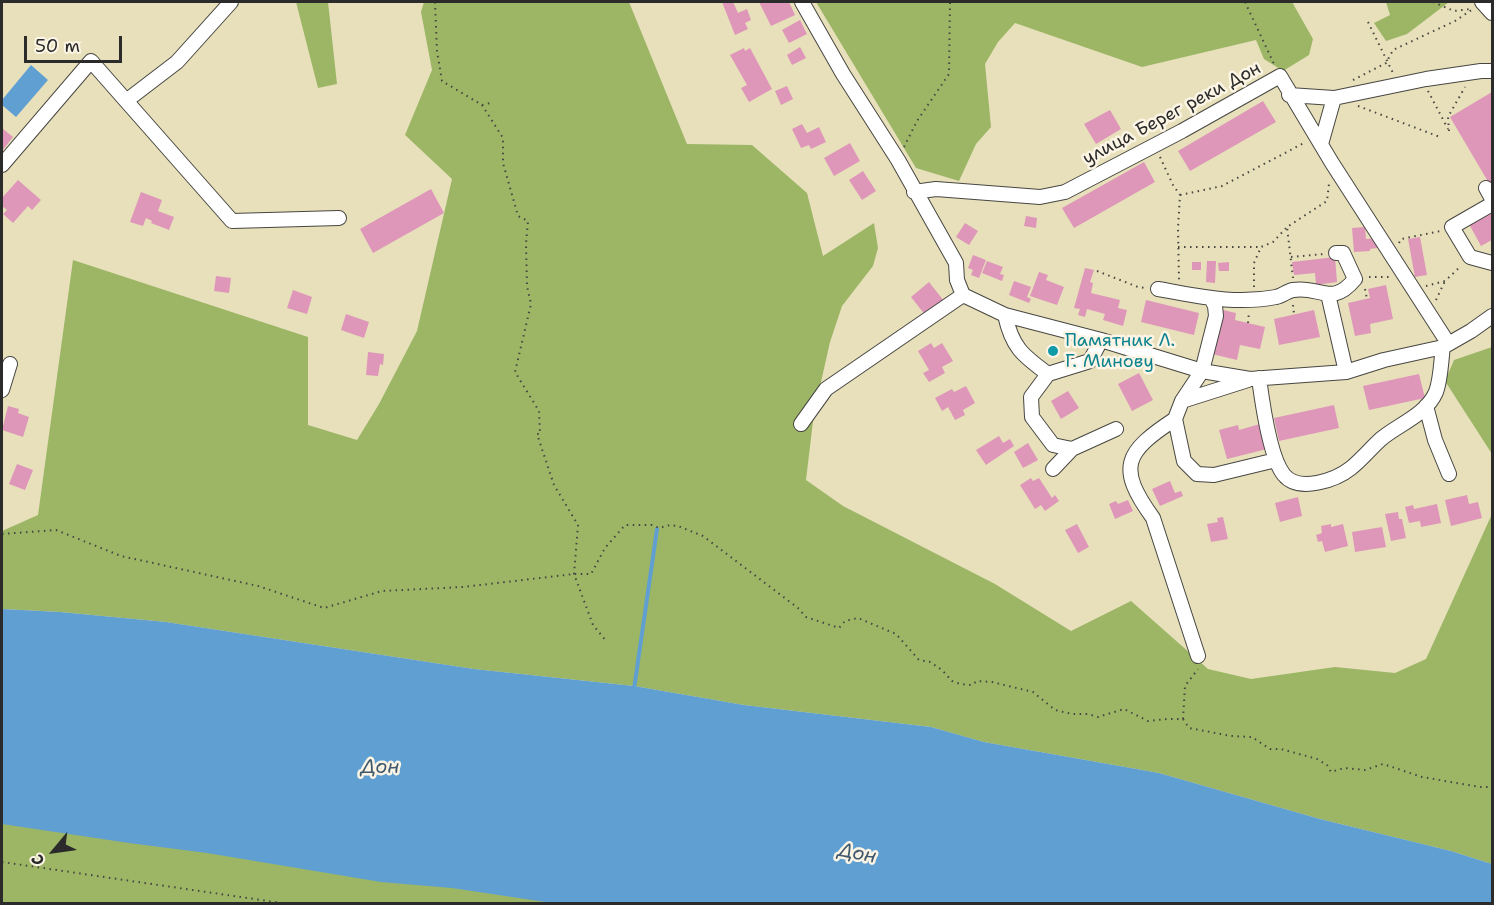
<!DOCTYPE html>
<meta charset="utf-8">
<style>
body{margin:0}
#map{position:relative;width:1494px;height:905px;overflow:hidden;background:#e7e0bb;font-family:"Shantell Sans",sans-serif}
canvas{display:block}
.frame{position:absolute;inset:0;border:3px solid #2b2b2b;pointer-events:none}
.north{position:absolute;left:24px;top:821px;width:60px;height:60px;-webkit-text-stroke:4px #fcf5e5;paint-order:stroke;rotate:241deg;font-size:16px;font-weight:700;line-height:24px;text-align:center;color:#2b2b2b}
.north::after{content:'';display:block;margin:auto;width:21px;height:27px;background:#2b2b2b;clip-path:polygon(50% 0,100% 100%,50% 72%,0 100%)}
.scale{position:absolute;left:24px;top:36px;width:98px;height:27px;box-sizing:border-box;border:3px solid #2b2b2b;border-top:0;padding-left:8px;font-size:18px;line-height:21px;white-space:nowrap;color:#2b2b2b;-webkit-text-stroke:4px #fcf5e5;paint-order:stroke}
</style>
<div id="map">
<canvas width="1494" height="905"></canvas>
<div class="frame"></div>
<div class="north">С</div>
<div class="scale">50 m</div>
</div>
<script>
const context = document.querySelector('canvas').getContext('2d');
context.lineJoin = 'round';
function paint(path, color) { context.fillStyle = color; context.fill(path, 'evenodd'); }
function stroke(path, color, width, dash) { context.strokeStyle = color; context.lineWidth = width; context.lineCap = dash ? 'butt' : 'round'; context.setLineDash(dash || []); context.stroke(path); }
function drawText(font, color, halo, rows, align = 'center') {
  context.font = font + ' "Shantell Sans",sans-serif'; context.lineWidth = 5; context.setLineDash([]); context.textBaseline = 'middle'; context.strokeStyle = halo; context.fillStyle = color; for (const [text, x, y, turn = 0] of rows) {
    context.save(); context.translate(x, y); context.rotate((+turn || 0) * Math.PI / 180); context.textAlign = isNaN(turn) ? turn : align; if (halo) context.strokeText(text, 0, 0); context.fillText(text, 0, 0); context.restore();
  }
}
const forest = new Path2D(`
 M296,2H328L337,84L318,88Z
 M424,2H629L687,144L752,145L807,193L823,256L874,223L878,248L873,266L842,306L830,342L814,413L806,480L843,506L995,584L1071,631L1131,601L1208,669L1251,679L1335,667L1395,673L1426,659L1492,514V864L1451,851L1320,819L1159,773L984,742L931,727L744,705L634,686L474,669L166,622L60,612L2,609V531L38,515L73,260L308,337V425L357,440L379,404L417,331L452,179L405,135L432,70L421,12Z
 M816,2H1292L1313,39L1309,55L1283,71L1264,59L1256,40L1142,67L1015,23L998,42L985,64L991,127L976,144L959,181L916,168Z
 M1386,2H1449L1407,34L1386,41L1374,23L1390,15Z
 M1492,347V454L1445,381L1454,360Z
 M2,818L602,904H2Z`);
const water = new Path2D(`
 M31,65L48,80L16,117L2,105V100Z
 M2,609L60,612L166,622L474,669L634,686L744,705L931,727L984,742L1159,773L1320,819L1451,851L1492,864V903H552L452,888L381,882L207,853L129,843L2,824Z`);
const stream = new Path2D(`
 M634,689L657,529`);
const building = new Path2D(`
 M722,2H733L738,13L747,9L751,20L745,23L748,29L735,35Z
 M759,2H789L795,15L771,26Z
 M800,20L807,34L789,43L782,30Z
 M800,47L806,58L792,65L787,55Z
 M744,48L745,51L750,48L772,89L749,102L741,88L747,85L730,55Z
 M787,86L793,99L781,105L775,91Z
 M1492,92V184L1490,185L1450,117Z
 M1263,101L1276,122L1190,171L1178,151Z
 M1110,110L1121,129L1096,144L1084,124Z
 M802,124L807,133L819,127L826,142L811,149L809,145L801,148L792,129Z
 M2,128L13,137L2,151Z
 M850,143L860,161L834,176L824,158Z
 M1144,162L1155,182L1074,228L1062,208Z
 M863,171L876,191L862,200L849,180Z
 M18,180L41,200L32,210L28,206L13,223L3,214L7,210L2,206V198Z
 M431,189L444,213L373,253L360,229Z
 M141,192L162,200L158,211L174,217L169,230L151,223L152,221L146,218L143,226L130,222Z
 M1492,210V240L1481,246L1469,224Z
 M1026,216L1037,218L1036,228L1024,226Z
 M965,223L978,231L969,245L956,237Z
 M1365,227L1366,239L1376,238L1377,248L1370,249V251L1354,252L1352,228Z
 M1420,237L1427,275L1415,277L1408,239Z
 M973,255L986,260L979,278L971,275L973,270L968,268Z
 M1335,257L1337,282L1316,285L1315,273L1294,275L1292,262Z
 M987,261L1003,267L1000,274L1004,275L1002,281L982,273Z
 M1207,261H1216L1215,283L1206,282Z
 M1192,262H1201V270H1192Z
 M1229,262V271H1219L1218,263Z
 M1085,268L1094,270L1090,282L1093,283L1091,293L1120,300L1118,308L1127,310L1123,326L1103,320L1105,314L1087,309L1085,317L1078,315L1080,309L1074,308Z
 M1039,272L1048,275L1046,280L1064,287L1057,305L1030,296Z
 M216,276L231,278L229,293L214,291Z
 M1014,281L1031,287L1027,297L1031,299L1029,303L1009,295Z
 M929,282L944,301L926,316L911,297Z
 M1386,285L1393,319L1370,324L1371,333L1355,336L1348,303L1370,298L1368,289Z
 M293,290L312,297L307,314L287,308Z
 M1146,300L1199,313L1194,335L1141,322Z
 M1223,310L1236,313L1235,320L1265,327L1260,349L1240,345L1237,360L1212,354Z
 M1314,310L1320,337L1279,345L1274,319Z
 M346,314L369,322L364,338L341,330Z
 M931,343L934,348L942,343L953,361L942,367L945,373L929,382L923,373L929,370L918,351Z
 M368,352L384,354L383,365L380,364L378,376L366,375Z
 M1139,373L1153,400L1132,411L1118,384Z
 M1419,374L1425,398L1369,410L1363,386Z
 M966,386L975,403L963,410L965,415L955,420L948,407L942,411L935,398L952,389L954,392Z
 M1068,391L1079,408L1061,419L1051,401Z
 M1334,405L1339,428L1279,441L1274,418Z
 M8,406L19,409L18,413L29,417L23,437L2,430Z
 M1260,424L1267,449L1227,459L1219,430L1238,425L1239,430Z
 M999,436L1003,443L1010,439L1014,446L986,465L976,450Z
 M1028,443L1038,460L1023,468L1014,452Z
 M17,464L33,470L25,490L9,484Z
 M1031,478L1033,481L1039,478L1052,498L1055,495L1059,501L1045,511L1041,505L1035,509L1020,485Z
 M1170,481L1175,493L1181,491L1183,496L1160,506L1152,489Z
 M1467,495L1469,504L1478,502L1482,518L1451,526L1445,500Z
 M1298,497L1302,516L1280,522L1275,503Z
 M1128,500L1133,511L1115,519L1109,504L1116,501L1118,504Z
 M1437,504L1441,523L1421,527L1420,521L1409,523L1405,507L1413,505L1414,509Z
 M1398,512L1399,519H1402L1406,538L1391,541L1385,514Z
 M1223,517L1228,539L1211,542L1207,524L1218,522L1217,518Z
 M1077,524L1089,547L1078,553L1065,530Z
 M1331,524V527L1343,524L1348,546L1325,552L1322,541L1318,542L1316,535L1322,533L1321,526Z
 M1382,527L1386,547L1355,552L1352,532Z`);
const path = new Path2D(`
 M435,2L437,51L442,81L482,105L503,138V163L518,216L528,221L526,244L527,286L531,304L515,372L539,411L540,434H537L554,485L578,525L574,574L593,625L607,642
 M1091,2H1129
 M1245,2L1274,64
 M1433,2L1454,11L1470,9
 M1368,22L1393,73
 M1353,80L1386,63L1393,50L1455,21L1473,9
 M1428,91L1448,129
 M482,105L490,103
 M1358,106L1440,137
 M1449,131L1448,117L1465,87
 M904,147L917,121L949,74L950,2
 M1160,157L1173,185L1180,195L1178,228L1179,281
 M1180,195L1222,186L1304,143
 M1399,243L1401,239L1441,231
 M1178,247H1261
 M1291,257L1324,254
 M1097,271L1138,287L1146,288
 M1369,277H1389
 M1293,278L1287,227L1327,201L1329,184
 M1426,286L1445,281L1461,266
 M1254,287V263L1261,247L1273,242L1287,227
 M1365,289L1367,299
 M1436,300L1445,281
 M1293,305L1294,314
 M1248,323L1249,312
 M2,534L56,530L121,556L258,586L324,608L382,591L463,587L574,574H591L605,548L625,525H652L659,528L670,525L678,526L703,536L798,608L806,617L839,628L845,621L858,618L896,634L919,660L930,662L942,670L952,681L960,684L972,685L977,681L992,682L1033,692L1055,710L1072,714H1088L1098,717L1124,709L1148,721L1167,719H1183L1189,728L1231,736L1252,737L1270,749H1281L1317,759L1327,765L1331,772L1344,768L1365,770L1383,764L1422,777L1480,787H1492
 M1183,719L1185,686L1198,669
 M2,862L288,904`);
const minor = new Path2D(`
 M802,2L843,74L898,160L956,263L957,280L963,295L1005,315L1101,340L1202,371L1250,379L1346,372L1384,360L1443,347L1471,331L1492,316
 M1482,2L1492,13
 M1289,95L1334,98
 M126,101L177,62L231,2
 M1321,144L1334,98L1426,79L1481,71H1492
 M2,165L91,61L232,221L339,218
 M1486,188L1492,199
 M914,192L936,189L1040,197L1065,192L1182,131L1280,76L1332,163L1448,343
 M1492,204L1452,227L1470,257L1492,263
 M1158,289C1199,296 1234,305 1276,297C1282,296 1287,291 1293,290C1320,285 1331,308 1355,279L1343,253H1336
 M1328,294L1346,372
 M1211,298L1215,306L1216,316L1202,371L1182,401L1175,419L1184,461L1197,474L1214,475L1276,460
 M1005,315C1012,347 1022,355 1048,374L1031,397L1032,417L1053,445L1072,449
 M1048,374L1090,361L1101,340
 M1259,378C1262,401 1270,458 1284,475C1299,493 1336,480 1351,468C1362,459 1371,448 1381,439C1399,424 1426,415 1436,392C1441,379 1441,360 1443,347
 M2,390L10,364
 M1182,401L1248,380
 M1426,406L1435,440L1449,474
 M1175,419C1125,452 1116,467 1153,518L1198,656
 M801,424L826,389L963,295
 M1053,469L1072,449L1116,429`);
const markers = [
 [1053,351,6,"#0f9aa8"]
];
const streetNames = [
 ["улица Берег реки Дон",1172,114,-28]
];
const cultureNames = [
 ["Памятник Л.",1065,341],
 ["Г. Минову",1065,362]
];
const waterNames = [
 ["Дон",380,768],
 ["Дон",857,854,11]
];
paint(forest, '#9cb666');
paint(water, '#5f9fd2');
stroke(stream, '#5f9fd2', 4);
paint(building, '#de97b8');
stroke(minor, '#474641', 16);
stroke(path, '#474641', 2, [1.5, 4.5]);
stroke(minor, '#fff', 14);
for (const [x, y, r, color] of markers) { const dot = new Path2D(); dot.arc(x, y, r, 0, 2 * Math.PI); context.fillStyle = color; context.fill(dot); stroke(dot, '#fcf5e5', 2); }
drawText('18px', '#2b2b2b', '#fcf5e5', streetNames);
drawText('18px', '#0d838f', '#fcf5e5', cultureNames, 'left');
drawText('italic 20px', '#40596e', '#fcf5e5', waterNames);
</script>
